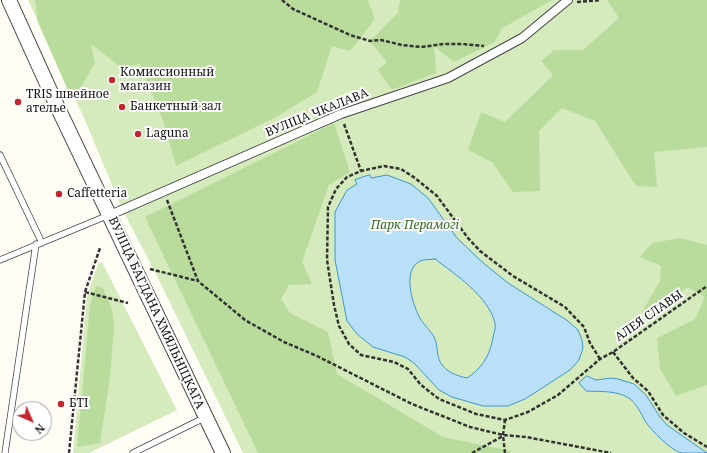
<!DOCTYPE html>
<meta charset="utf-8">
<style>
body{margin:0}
#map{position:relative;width:707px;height:453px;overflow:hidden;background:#fffdf5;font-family:"Noto Serif",serif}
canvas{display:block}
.north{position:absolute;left:12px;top:401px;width:40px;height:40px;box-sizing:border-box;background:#fff;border:1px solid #a0a0a0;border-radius:50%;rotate:135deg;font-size:11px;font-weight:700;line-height:16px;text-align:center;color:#111}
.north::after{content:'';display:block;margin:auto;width:14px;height:18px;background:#c4262e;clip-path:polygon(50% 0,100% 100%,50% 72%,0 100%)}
</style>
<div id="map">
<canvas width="707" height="453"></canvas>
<div class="north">N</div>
</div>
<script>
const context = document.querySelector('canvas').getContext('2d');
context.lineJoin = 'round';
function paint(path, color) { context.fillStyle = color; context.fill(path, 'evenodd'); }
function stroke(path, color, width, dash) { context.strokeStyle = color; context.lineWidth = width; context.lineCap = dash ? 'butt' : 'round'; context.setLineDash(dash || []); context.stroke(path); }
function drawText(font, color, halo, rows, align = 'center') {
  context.font = font + ' "Noto Serif",serif'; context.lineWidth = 4; context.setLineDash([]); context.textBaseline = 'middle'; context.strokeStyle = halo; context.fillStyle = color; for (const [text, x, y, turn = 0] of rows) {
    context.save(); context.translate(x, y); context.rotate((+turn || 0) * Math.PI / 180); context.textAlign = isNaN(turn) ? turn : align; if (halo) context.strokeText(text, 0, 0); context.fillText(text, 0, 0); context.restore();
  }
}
const green = new Path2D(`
 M28,0H707V453H243L156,274L122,209L84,118Z
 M102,262L177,410L89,453H73L87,296L98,264Z`);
const forest = new Path2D(`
 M34,0H368L375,19L350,51L332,46L317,92L278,116L176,166L164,123L140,64L122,68L91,44L95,63L79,90L70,95L37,20L36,3Z
 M400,0H552L501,29L495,42L454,62L434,46L436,73L392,90L378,70L387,62L370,41L398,13Z
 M607,0H707V147L654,152L657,187L636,186L595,121L562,108L539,131L540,191L513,192L492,162L468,150L481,112L505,122L553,75L541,61L554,50H583L619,18Z
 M334,123L350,172L329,185L302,262L312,284L289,285L281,299L290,313L328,332L337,374L443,437L511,451L510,453H258L145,217Z
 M680,238L707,245V385L676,396L660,369L657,338L695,319L705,297L687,287L651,317L642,312L660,281L661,266L640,257L652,243Z
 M96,286L103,288L112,309L114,327L110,377L100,443L77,447L90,305Z`);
const water = new Path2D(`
 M370,175L371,178L387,175L411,184L428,198L457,238L481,261L508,283L568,321L578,330L582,340L583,348L579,360L570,370L525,399L508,406H483L452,397L439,390L414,363L405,357L373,347L357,334L347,321L335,260V212L347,190L357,184L355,180ZM435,259C456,275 488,296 495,323C496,329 493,336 492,342C489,357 480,370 467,378C458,376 449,373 443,366C435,357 439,346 434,337C431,331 425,326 421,320C413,306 401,271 420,261C424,259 431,260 435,259Z
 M587,376L596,380L611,378L618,379L634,384L646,395L660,417L667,425L707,453C699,453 690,453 682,453C671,451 651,430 645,421C641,413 636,403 629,398C615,390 601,392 586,391L579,383Z`);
const path = new Path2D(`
 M282,0L293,9L350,35L370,41L381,40L402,45L421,47L444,44H462L484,46
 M577,2L601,0
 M344,124L361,171
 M167,200L198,281L245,320L284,342L317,356L412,404L470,427L503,435L526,437L611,453
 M150,269L198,281
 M85,292L128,303
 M613,352L633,378L648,391L663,415L684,433L707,447
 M600,359L590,343L584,327L565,307L513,276L480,251L468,238L437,196L415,178L401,169L384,166L361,171L347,177L336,189L328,207L327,260L334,305L339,326L349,344L361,355L394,362L408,369L421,385L439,399L476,414L505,420L528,412L558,395L600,359L613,352L707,286
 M69,453L85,292L100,248
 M472,453L503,436
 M505,453L503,435L505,420`);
const service = new Path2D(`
 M0,155L42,243
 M0,260L109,215
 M5,453L36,244
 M133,453L206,417`);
const pedestrian = new Path2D(`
 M110,215L341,114L448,78L522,38L568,0`);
const tertiary = new Path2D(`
 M9,0L57,106L223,453`);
const markers = [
 [112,80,4,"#c4262e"],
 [18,102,4,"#c4262e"],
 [122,107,4,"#c4262e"],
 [138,134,4,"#c4262e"],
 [59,194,4,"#c4262e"],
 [61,404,4,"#c4262e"]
];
const poiNames = [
 ["Комиссионный",120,73],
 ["магазин",120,87],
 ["TRIS швейное",26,95],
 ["ателье",26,109],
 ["Банкетный зал",130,107],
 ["Laguna",146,134],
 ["Caffetteria",67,194],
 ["БТІ",69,404]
];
const streetNames = [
 ["ВУЛІЦА ЧКАЛАВА",317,113,-22],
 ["ВУЛІЦА БАГДАНА ХМЯЛЬНІЦКАГА",156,313,65],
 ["АЛЕЯ СЛАВЫ",649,316,-35]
];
const parkNames = [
 ["Парк Перамогі",415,226]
];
paint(green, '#d5ebbd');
paint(forest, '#b9dc9c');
paint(water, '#b9e0f7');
stroke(water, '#3f96cf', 1);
stroke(service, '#444', 7);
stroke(pedestrian, '#444', 10);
stroke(tertiary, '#444', 16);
stroke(path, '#333', 2.5, [4, 2]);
stroke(service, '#fff', 5.5);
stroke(pedestrian, '#fff', 8);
stroke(tertiary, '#fff', 14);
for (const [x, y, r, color] of markers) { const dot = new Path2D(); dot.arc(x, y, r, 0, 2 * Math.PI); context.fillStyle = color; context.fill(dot); stroke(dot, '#fff', 1.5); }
drawText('12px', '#111', '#fff', poiNames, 'left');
drawText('12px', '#111', '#fff', streetNames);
drawText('italic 12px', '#2f6b1f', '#fff', parkNames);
</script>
